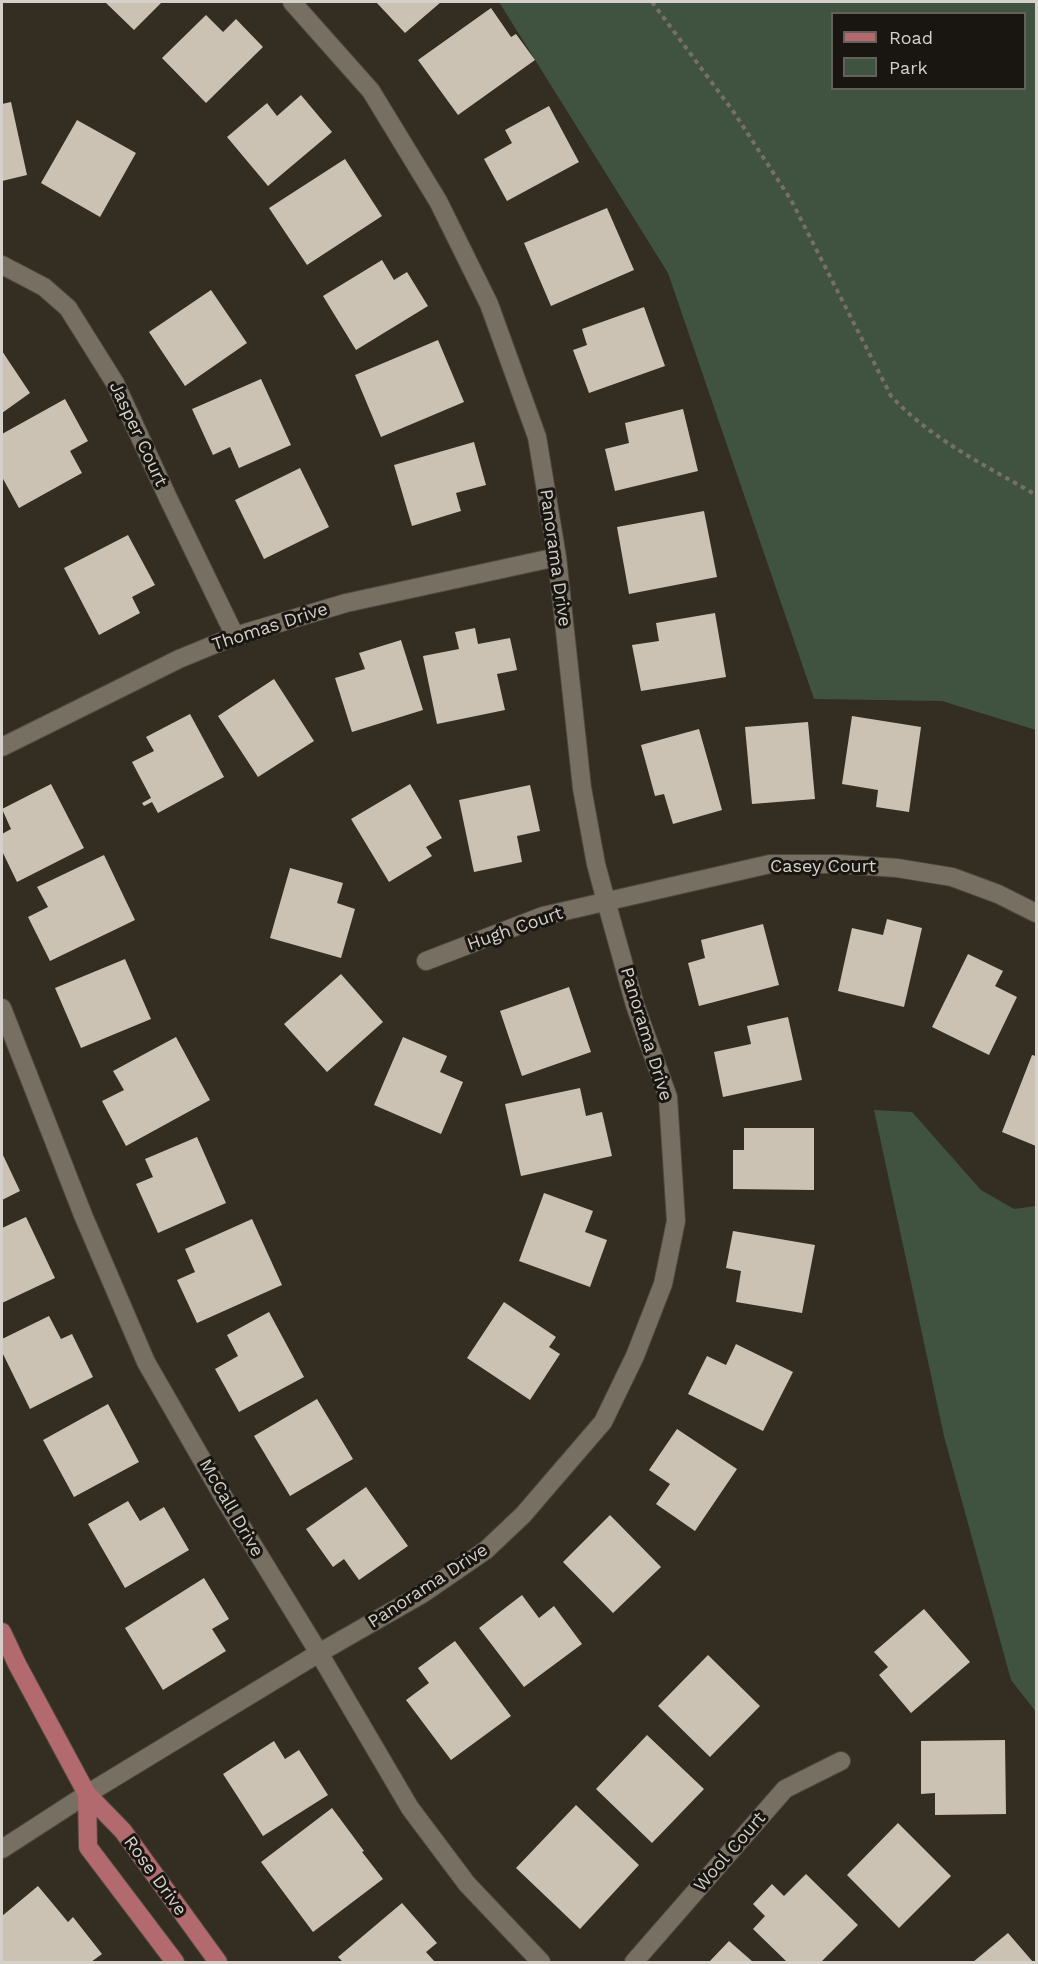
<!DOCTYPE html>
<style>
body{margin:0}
#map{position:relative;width:1038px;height:1964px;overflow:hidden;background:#342d22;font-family:"Work Sans",sans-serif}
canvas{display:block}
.frame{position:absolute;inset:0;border:3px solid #d5d0ca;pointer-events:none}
.legend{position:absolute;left:831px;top:12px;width:195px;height:78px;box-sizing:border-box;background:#191611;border:2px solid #64605b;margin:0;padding:8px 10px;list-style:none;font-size:18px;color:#d5d0ca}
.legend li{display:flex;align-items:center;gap:12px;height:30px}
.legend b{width:30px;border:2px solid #64605b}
</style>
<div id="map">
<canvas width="1038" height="1964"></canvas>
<div class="frame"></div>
<ul class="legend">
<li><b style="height:8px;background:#b36a6e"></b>Road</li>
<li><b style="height:16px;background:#405340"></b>Park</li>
</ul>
</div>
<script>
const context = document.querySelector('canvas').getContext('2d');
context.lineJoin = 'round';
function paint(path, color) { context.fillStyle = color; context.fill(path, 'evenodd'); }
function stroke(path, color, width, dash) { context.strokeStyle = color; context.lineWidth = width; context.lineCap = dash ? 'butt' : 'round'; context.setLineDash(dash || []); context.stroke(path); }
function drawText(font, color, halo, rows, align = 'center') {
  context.font = font + ' "Work Sans",sans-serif'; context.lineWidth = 6; context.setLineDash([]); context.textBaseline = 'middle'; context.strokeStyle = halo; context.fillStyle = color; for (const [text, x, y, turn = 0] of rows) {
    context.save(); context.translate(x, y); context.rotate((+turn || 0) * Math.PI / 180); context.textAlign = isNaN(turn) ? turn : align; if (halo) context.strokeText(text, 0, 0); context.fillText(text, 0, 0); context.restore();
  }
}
const green = new Path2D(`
 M499,2H1036V730L942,701L814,699L668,273ZM832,14H1024V88H832Z
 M874,1110L912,1112L981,1190L1014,1209L1036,1206V1712L1011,1680L944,1436Z`);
const building = new Path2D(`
 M105,2H162L134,30Z
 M376,2H441L405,33Z
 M491,8L511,37L516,34L535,60L458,115L418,60Z
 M206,15L223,32L236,19L263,47L206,103L162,58Z
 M301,95L332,132L268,186L227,137L267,103L277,116Z
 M11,102L27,175L2,181V104Z
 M549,106L579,162L507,201L484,159L512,143L505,130Z
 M77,120L136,153L100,217L41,183Z
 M345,159L382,216L307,265L269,208Z
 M607,208L634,270L551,306L524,243Z
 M382,260L394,280L407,272L428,306L356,350L323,296Z
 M211,290L247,343L185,386L149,332Z
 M644,307L665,366L589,393L573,350L587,345L582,329Z
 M438,340L464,402L381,437L355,375Z
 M2,351L30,393L2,413Z
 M261,379L291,445L239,468L230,447L213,455L192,409Z
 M65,399L88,441L70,451L82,473L19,508L2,477V434Z
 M683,409L698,471L615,491L605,449L629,443L625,423Z
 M474,442L486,485L456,493L461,511L412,526L394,465Z
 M300,468L329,527L264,559L235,500Z
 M704,511L717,577L629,594L617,527Z
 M128,535L155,585L132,597L140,613L99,635L64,568Z
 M715,613L726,677L641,691L632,645L659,641L656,623Z
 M475,628L478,644L510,638L517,670L497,674L505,710L437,724L423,656L459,649L455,632Z
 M401,640L423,710L352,732L335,678L365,669L359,653Z
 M274,679L314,741L258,777L218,716Z
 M190,714L224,777L158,813L152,802L144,806L142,803L151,798L132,762L154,751L146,737Z
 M852,716L921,727L909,812L876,807L878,790L842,784Z
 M808,722L815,799L752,804L745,727Z
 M699,729L722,810L673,824L664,794L655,796L641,745Z
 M51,784L84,848L17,882L2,851V834L11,829L2,809Z
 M410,784L442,838L426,847L432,856L389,882L351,819Z
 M530,785L540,831L517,836L522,862L474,872L459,800Z
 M104,855L135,920L50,961L28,917L48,907L37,887Z
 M290,868L343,883L337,903L355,909L341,958L270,938Z
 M887,919L922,928L904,1007L838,991L852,928L883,935Z
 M763,924L779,985L699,1006L688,963L705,958L701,940Z
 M968,954L1003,971L995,986L1017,997L989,1055L932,1027Z
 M125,959L151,1019L81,1048L55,988Z
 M341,974L383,1022L327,1072L284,1024Z
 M569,987L591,1052L522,1076L500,1011Z
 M788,1017L802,1080L723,1097L714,1052L751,1044L747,1026Z
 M176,1037L210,1100L126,1146L102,1101L124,1090L113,1071Z
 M403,1037L447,1056L440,1072L463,1082L441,1134L374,1105Z
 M1032,1055L1036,1056V1146L1002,1132Z
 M580,1088L586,1116L602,1112L612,1156L521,1176L505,1104Z
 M744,1128H814V1190L733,1189V1150H744Z
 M197,1137L226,1203L158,1233L136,1184L153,1177L145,1159Z
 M2,1153L20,1191L2,1200Z
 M544,1193L593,1211L585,1232L607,1240L590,1287L519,1261Z
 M26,1217L55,1278L2,1303V1228Z
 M252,1219L282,1285L197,1323L177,1280L195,1272L185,1249Z
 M733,1231L815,1245L802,1313L736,1302L741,1271L726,1268Z
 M504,1302L556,1337L549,1347L560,1354L530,1400L467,1358Z
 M269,1312L304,1377L239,1412L215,1369L238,1356L227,1335Z
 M49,1316L61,1339L72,1334L93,1377L30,1409L2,1352V1339Z
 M736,1344L793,1372L763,1431L688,1394L707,1356L726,1365Z
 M317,1399L353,1459L290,1496L254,1436Z
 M108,1404L139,1462L74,1497L43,1440Z
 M677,1429L737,1469L695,1531L656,1504L670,1484L649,1470Z
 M366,1487L408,1546L359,1580L344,1559L333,1567L306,1529Z
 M128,1501L140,1521L164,1507L189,1550L125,1588L88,1524Z
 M610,1515L661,1567L613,1613L563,1562Z
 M204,1578L229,1619L212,1629L226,1651L163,1690L125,1628Z
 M522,1595L539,1618L554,1606L582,1644L524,1687L479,1628Z
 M924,1609L970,1662L911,1713L879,1675L888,1667L874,1652Z
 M455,1641L511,1716L451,1760L406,1700L429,1683L418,1668Z
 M708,1655L760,1706L710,1757L658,1706Z
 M647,1735L704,1789L652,1843L596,1789Z
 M1005,1740L1006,1814L935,1815V1793L921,1794V1741Z
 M274,1741L285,1759L299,1750L328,1795L263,1836L223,1774Z
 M576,1805L639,1865L580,1929L516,1868Z
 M332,1808L364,1851L362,1852L383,1879L313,1932L261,1862Z
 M898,1823L951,1876L899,1928L847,1875Z
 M806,1874L858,1925L821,1962H787L753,1929L765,1916L753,1904L772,1884L784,1896Z
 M38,1886L68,1922L73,1917L102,1954L91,1962H2V1916Z
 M402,1903L437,1943L426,1952L435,1962H343L338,1957Z
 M1008,1933L1033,1962H973Z
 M729,1941L753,1962H709Z`);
const path = new Path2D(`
 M652,2L733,111L791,200L891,396C932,440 985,465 1036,495`);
const minor = new Path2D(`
 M2,265L44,287L68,308L115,383L169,500L235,636
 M2,747L179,659L235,636L346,603L557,557
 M426,961L543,916L770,864H839L897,868L952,877L998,894L1036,913
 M2,1008L83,1215L146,1362L224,1498L319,1653L410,1808L467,1884L541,1962
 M2,1849L87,1794L319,1653L422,1594L486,1550L523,1515L603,1422L635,1356L663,1284L676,1221L668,1097L635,1005L606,901L596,864L582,788L557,557L537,437L489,304L438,201L371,91L292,2
 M634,1962L785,1789L841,1761`);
const major = new Path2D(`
 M2,1632L17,1664L87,1794L123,1831L218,1962
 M87,1794L88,1847L175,1962`);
const streetNames = [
 ["Jasper Court",138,434,65],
 ["Panorama Drive",555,558,82],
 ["Thomas Drive",270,627,-18],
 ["Casey Court",823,867],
 ["Hugh Court",515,929,-19],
 ["Panorama Drive",646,1034,73],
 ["McCall Drive",231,1508,60],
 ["Panorama Drive",428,1586,-33],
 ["Wool Court",730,1852,-49],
 ["Rose Drive",155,1876,54]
];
paint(green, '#405340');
paint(building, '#cbc2b4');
stroke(minor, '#504940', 20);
stroke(major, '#504940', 20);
stroke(path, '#767067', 4, [4.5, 4.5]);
stroke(minor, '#786f63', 18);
stroke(major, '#b36a6e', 18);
drawText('18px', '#d5d0ca', '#191611', streetNames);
</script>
